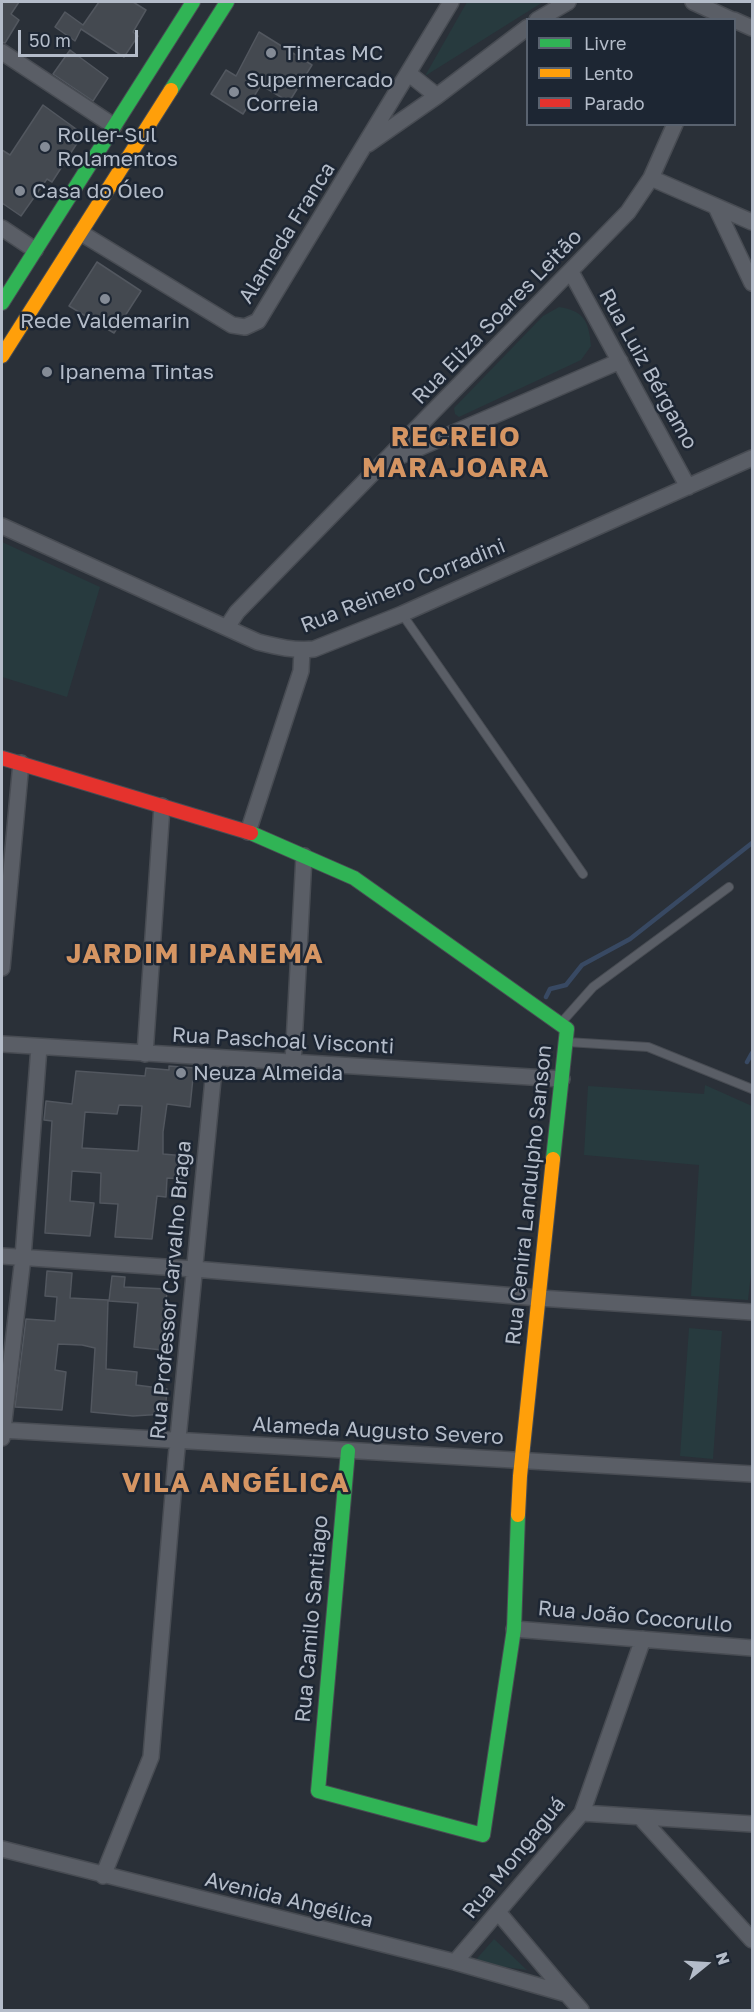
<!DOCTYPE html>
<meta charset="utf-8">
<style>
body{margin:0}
#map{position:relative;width:754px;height:2012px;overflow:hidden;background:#2a3038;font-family:"Golos Text",sans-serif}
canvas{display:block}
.frame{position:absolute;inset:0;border:3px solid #b4bcc9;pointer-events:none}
.legend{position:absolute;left:526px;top:18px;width:210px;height:108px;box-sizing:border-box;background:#1d2633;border:2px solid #59626f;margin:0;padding:8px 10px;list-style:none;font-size:18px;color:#b4bcc9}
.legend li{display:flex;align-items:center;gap:12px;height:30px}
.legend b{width:30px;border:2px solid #59626f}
.north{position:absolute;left:676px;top:1934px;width:60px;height:60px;-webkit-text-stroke:4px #1d2633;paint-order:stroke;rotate:72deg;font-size:16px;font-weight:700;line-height:24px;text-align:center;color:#b4bcc9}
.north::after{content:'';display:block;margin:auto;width:21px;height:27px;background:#b4bcc9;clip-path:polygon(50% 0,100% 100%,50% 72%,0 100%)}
.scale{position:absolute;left:18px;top:30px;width:120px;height:27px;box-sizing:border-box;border:3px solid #b4bcc9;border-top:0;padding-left:8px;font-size:18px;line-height:21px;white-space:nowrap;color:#b4bcc9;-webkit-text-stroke:4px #1d2633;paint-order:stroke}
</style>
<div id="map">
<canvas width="754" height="2012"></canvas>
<div class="frame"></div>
<ul class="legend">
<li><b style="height:8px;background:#30b455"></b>Livre</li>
<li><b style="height:8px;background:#ff9f0a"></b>Lento</li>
<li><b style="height:8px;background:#e5322d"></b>Parado</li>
</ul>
<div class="north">N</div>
<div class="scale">50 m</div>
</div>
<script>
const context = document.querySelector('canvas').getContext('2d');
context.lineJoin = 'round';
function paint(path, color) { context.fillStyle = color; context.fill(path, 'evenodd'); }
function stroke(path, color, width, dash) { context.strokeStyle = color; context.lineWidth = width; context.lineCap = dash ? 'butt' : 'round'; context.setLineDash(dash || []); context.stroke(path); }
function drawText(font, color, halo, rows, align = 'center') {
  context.font = font + ' "Golos Text",sans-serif'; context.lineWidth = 5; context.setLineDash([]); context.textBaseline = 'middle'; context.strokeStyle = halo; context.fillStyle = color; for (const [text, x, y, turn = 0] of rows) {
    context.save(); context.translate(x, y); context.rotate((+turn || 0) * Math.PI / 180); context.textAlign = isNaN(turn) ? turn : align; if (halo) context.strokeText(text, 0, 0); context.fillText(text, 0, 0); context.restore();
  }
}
const green = new Path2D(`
 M467,2H543L425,76Z
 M559,307C584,311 589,321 591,346L581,360L459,417L455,414L454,408L543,316Z
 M2,542L100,587L67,697L2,677Z
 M705,1085L752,1106V1265L748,1300L691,1296L699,1165L584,1155L588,1086L704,1094Z
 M689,1328L722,1331L713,1459L680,1456Z
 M494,1939L527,1970L473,1963Z`);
const stream = new Path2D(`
 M546,997L550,989L566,985L582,965L630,939L752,843
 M747,1062L752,1053`);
const building = new Path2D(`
 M2,2H19L11,14L19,20L5,43L2,42Z
 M99,2H133L146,10L133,32L138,36L124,57L81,29L75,41L55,27L65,12L83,25Z
 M259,32L312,65L289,102L261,85L243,114L211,94L226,70L236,76Z
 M70,50L108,78L93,101L53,74Z
 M43,105L83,134L52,182L47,179L21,216L2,203V150L10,155Z
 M97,262L141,291L114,333L69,306Z
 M169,1066L194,1068L190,1107L167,1104L163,1132V1154L186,1156L184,1179L167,1178L166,1197L157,1196L152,1239L115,1237L118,1204L100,1203L101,1173L72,1171L70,1201L94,1203L90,1236L45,1233L52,1121L44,1120L46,1101L72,1104L76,1071L145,1076L146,1068L169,1070ZM119,1105L142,1106L138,1151L82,1148L85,1112L117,1114Z
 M47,1271L72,1273L70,1298L108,1300L106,1369L137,1372L136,1385L167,1389L165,1414L133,1416L91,1412L95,1348L82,1345L58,1344L55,1370L66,1372L62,1410L15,1407L26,1319L55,1321L57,1297L45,1296Z
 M112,1276L125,1277L124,1287L167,1289L166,1305L176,1306L171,1351L134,1347L138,1303L109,1301Z`);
const lane = new Path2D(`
 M402,614L583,874
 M561,1023L593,987L729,887
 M567,1042L648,1047L752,1089`);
const street = new Path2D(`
 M693,2L732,20
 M537,20L568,2
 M734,20L752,28
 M2,52L114,126
 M408,73L437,96
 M368,144L437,96L528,27
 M651,178L752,222
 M716,207L752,283
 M2,228L35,250
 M81,233L232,325L245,327L258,321L451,2
 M571,272L688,487
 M391,460L620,361
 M2,526L258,642C278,647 294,651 314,649L402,614L752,458
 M227,627L237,612L628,212L651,178L675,124
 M248,832L301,671L302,650
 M2,968L21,763
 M2,1044L562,1079
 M145,1054L162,806
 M293,1063L304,856
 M2,1256L194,1269L539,1298L752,1312
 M2,1430L752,1474
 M2,1438L23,1257L39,1047
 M514,1629L752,1648
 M582,1813L752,1824
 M640,1817L752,1940
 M2,1849L455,1962L567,1994L581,2010
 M103,1876L151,1757L176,1459L215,1059
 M498,1912L567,1994
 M455,1962L582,1813L643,1639`);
const fast = new Path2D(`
 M171,90L227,2
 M2,303L193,2
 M251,833L354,878L567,1029L553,1159
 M348,1451L318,1791L483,1835L514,1629L518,1515`);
const slow = new Path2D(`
 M2,356L171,90
 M518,1515L520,1476L553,1159`);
const jam = new Path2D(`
 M2,758L251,833`);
const markers = [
 [271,53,6,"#848b96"],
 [234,92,6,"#848b96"],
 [45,147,6,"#848b96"],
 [20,191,6,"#848b96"],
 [105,299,6,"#848b96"],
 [47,372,6,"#848b96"],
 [181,1073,6,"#848b96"]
];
const poiNames = [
 ["Tintas MC",283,53],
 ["Supermercado",246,80],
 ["Correia",246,104],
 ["Roller-Sul",57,135],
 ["Rolamentos",57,159],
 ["Casa do Óleo",32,191],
 ["Rede Valdemarin",105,321,"center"],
 ["Ipanema Tintas",59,372],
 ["Neuza Almeida",193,1073]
];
const streetNames = [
 ["Alameda Franca",287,233,-58],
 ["Rua Eliza Soares Leitão",497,317,-46],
 ["Rua Luiz Bérgamo",648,369,61],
 ["Rua Reinero Corradini",403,586,-22],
 ["Rua Paschoal Visconti",283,1041,3],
 ["Rua Cenira Landulpho Sanson",529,1195,-84],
 ["Rua Professor Carvalho Braga",171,1290,-85],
 ["Alameda Augusto Severo",378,1431,3],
 ["Rua João Cocorullo",635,1617,5],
 ["Rua Camilo Santiago",312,1619,-85],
 ["Rua Mongaguá",514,1858,-51],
 ["Avenida Angélica",289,1900,14]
];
const districtNames = [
 ["RECREIO",456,437],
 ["MARAJOARA",456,468],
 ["JARDIM IPANEMA",195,954],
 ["VILA ANGÉLICA",236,1483]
];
paint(green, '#273a3e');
stroke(stream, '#384963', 4.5);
paint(building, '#444950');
stroke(building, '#52575f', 1.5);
stroke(lane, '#484c53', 10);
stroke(street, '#484c53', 18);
stroke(fast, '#484c53', 16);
stroke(slow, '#484c53', 16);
stroke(jam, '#484c53', 16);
stroke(lane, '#5a5e66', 8);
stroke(street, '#5a5e66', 15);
stroke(fast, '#30b455', 14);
stroke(slow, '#ff9f0a', 14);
stroke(jam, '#e5322d', 14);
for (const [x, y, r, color] of markers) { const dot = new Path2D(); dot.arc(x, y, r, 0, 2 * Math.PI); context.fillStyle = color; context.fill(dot); stroke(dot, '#1d2633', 2); }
drawText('21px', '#b4bcc9', '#1d2633', poiNames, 'left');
drawText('21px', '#b4bcc9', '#1d2633', streetNames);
context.letterSpacing = '1.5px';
drawText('bold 27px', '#d59563', '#1d2633', districtNames);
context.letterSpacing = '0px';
</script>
